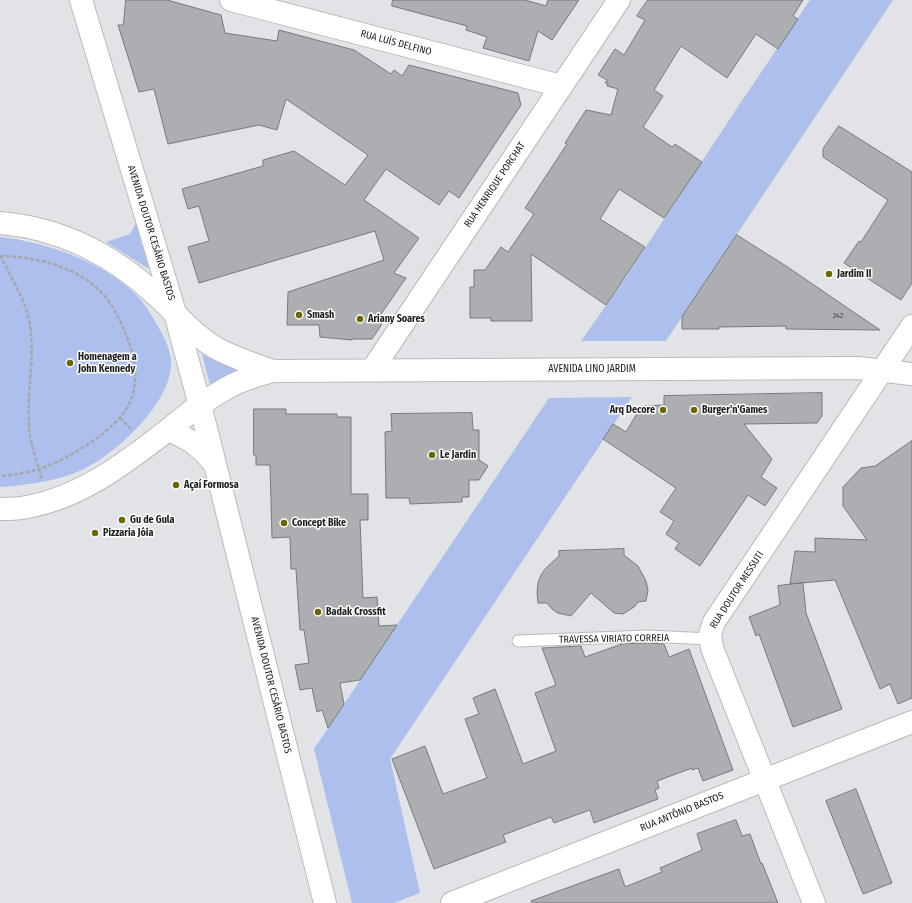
<!DOCTYPE html>
<meta charset="utf-8">
<style>
body{margin:0}
canvas{display:block;background:#e2e3e7}
</style>
<canvas width="912" height="903"></canvas>
<script>
const context = document.querySelector('canvas').getContext('2d');
context.lineJoin = 'round';
function paint(path, color) { context.fillStyle = color; context.fill(path, 'evenodd'); }
function stroke(path, color, width, dash) { context.strokeStyle = color; context.lineWidth = width; context.lineCap = dash ? 'butt' : 'round'; context.setLineDash(dash || []); context.stroke(path); }
function drawText(font, color, halo, rows, align = 'center') {
  context.font = font + ' "Fira Sans Condensed",sans-serif'; context.lineWidth = 3; context.setLineDash([]); context.textBaseline = 'middle'; context.strokeStyle = halo; context.fillStyle = color; for (const [text, x, y, turn = 0] of rows) {
    context.save(); context.translate(x, y); context.rotate((+turn || 0) * Math.PI / 180); context.textAlign = isNaN(turn) ? turn : align; if (halo) context.strokeText(text, 0, 0); context.fillText(text, 0, 0); context.restore();
  }
}
const green = new Path2D(`
 M810,0H893L666,341H581L626,277L737,108Z
 M136,223L149,269L106,242L130,234Z
 M0,237C47,242 106,263 139,298C145,305 151,314 156,323C162,333 169,346 171,359C175,401 113,458 77,472C52,482 27,485 0,487Z
 M202,354L219,363L242,371L224,377L210,385Z
 M632,397L390,759L420,893L394,903H352L314,749L549,398Z`);
const building = new Path2D(`
 M126,0H167L221,15L225,33L277,41L279,30L354,50L391,74L394,70L402,76L409,65L518,93L521,105L459,198L449,191L439,205L386,169L364,200L419,238L394,273L406,278L377,320L382,324L372,339H352V340L320,337L319,325H287L288,292L384,260L375,231L199,283L188,247L209,241L199,206L188,209L182,189L263,166V160L294,151L345,185L368,155L286,99L277,130L259,125L168,144L154,89L139,92L118,25H123Z
 M393,0H525L546,6L548,0H579L552,40L538,31L529,61L483,48L487,37L466,30L467,26L392,6Z
 M648,0H803L793,16L798,19L778,49L756,34L727,78L681,46L654,90L663,96L643,127L672,147L675,144L702,162L664,218L619,189L600,219L645,247L606,305L531,254L532,321H491V318H470V287H474V270H485L501,247L508,252L534,214L525,208L567,144L565,143L586,110L611,115L618,89L607,86L608,83H605L607,80L598,75L615,49L624,55L645,20L637,16Z
 M839,126L912,172V283L901,300L844,263L859,241L861,242L888,200L823,157V149Z
 M737,235L786,266L880,330L786,329V326L719,327V329H682V317Z
 M822,393V416L817,423L744,424L772,459L761,477L777,488L765,506L748,495L700,566L675,549L679,543L666,534L674,521L660,512L676,488L603,439L613,424L626,432L639,410H644V406L664,405V396Z
 M254,409H286V414H337V417H351V494H368V520H360L363,598L377,597L379,626L397,625L360,680L340,683L344,704L328,728L322,710L317,712L312,688L300,690L295,665L309,663L304,630H300L296,569H291L290,537L272,538L270,465H256V455H254Z
 M472,413L473,430H479V460L488,466L479,480H469V497H462V502L410,504L409,498H386L385,432L392,431L391,414Z
 M912,441V698L898,704L890,684L880,689L835,580L790,584L795,551L815,552V538L867,540L843,506V487L861,468L875,466Z
 M624,549V555L638,566L646,581L648,590L646,601L638,602L634,607L623,614L614,613L591,593L571,616L558,613L552,609L547,603H538L537,593L538,583L541,575L546,568L559,556V551Z
 M803,583L806,613L842,709L793,727L759,634L756,636L749,617L780,605L778,586Z
 M648,643L664,644L669,657L689,649L733,770L703,781L698,768L692,770V768L657,781L659,788L655,790L658,799L594,823L590,810L554,823L551,817L503,835L506,842L434,869L392,759L425,746L443,794L487,778L465,719L479,714L473,698L495,689L523,764L556,751L535,693L556,685L542,648L581,646L585,657L622,644Z
 M856,789L892,883L863,894L826,801Z
 M736,820L742,836L750,834L761,864L762,863L778,903H532L531,901L619,869L625,887L662,872L660,868L702,850L697,834Z`);
const path = new Path2D(`
 M0,255C11,278 26,300 30,325C35,357 27,390 29,423C29,442 37,461 42,480
 M0,256C35,257 71,265 98,289C111,301 120,319 126,335C135,355 139,378 131,400C121,428 66,461 39,469C26,473 13,475 0,476
 M120,418L132,430`);
const service = new Path2D(`
 M518,641L648,636L710,639`);
const minor = new Path2D(`
 M231,0L561,86
 M372,370L619,0
 M452,903L912,722
 M814,903L712,648L710,634L714,622L912,326`);
const tertiary = new Path2D(`
 M81,0L175,313L206,428L325,903
 M168,430C189,438 201,447 215,465`);
const secondary = new Path2D(`
 M0,223C60,228 113,255 157,296C176,313 193,335 216,348C234,358 253,364 273,371
 M0,509C9,509 19,509 27,507C82,497 125,463 168,430C185,416 202,402 222,391C237,381 255,376 273,371L858,368L912,374`);
const markers = [
 [829,274,4,"#6b6800"],
 [299,315,4,"#6b6800"],
 [360,319,4,"#6b6800"],
 [70,363,4,"#6b6800"],
 [663,410,4,"#6b6800"],
 [694,410,4,"#6b6800"],
 [432,455,4,"#6b6800"],
 [176,485,4,"#6b6800"],
 [122,520,4,"#6b6800"],
 [284,523,4,"#6b6800"],
 [95,533,4,"#6b6800"],
 [318,612,4,"#6b6800"]
];
const numberNames = [
 ["242",838,316]
];
const streetNames = [
 ["RUA LUÍS DELFINO",396,43,15],
 ["RUA HENRIQUE PORCHAT",495,185,-56],
 ["AVENIDA DOUTOR CESÁRIO BASTOS",151,233,73],
 ["AVENIDA LINO JARDIM",592,369],
 ["RUA DOUTOR MESSUTI",737,590,-57],
 ["TRAVESSA VIRIATO CORREIA",614,639,-1],
 ["AVENIDA DOUTOR CESÁRIO BASTOS",271,685,76],
 ["RUA ANTÔNIO BASTOS",682,812,-22]
];
const poiNames = [
 ["Jardim II",837,274],
 ["Smash",307,315],
 ["Ariany Soares",368,319],
 ["Homenagem a",78,357],
 ["John Kennedy",78,369],
 ["Arq Decore",655,410,"right"],
 ["Burger'n'Games",702,410],
 ["Le Jardin",440,455],
 ["Açaí Formosa",184,485],
 ["Gu de Gula",130,520],
 ["Concept Bike",292,523],
 ["Pizzaria Jóia",103,533],
 ["Badak Crossfit",326,612]
];
paint(green, '#adbfec');
paint(building, '#adaeb1');
stroke(building, '#77797b', 1);
stroke(service, '#b9babd', 13);
stroke(minor, '#b9babd', 24);
stroke(tertiary, '#b9babd', 24);
stroke(secondary, '#b9babd', 24);
stroke(path, '#a6a7aa', 2.5, [4, 2]);
stroke(service, '#fff', 11);
stroke(minor, '#fff', 22);
stroke(tertiary, '#fff', 22);
stroke(secondary, '#fff', 22);
for (const [x, y, r, color] of markers) { const dot = new Path2D(); dot.arc(x, y, r, 0, 2 * Math.PI); context.fillStyle = color; context.fill(dot); stroke(dot, '#fff', 1.5); }
drawText('8px', '#404042', null, numberNames);
drawText('10px', '#1b1c1d', '#fff', streetNames);
drawText('bold 10px', '#1b1c1d', '#fff', poiNames, 'left');
</script>
